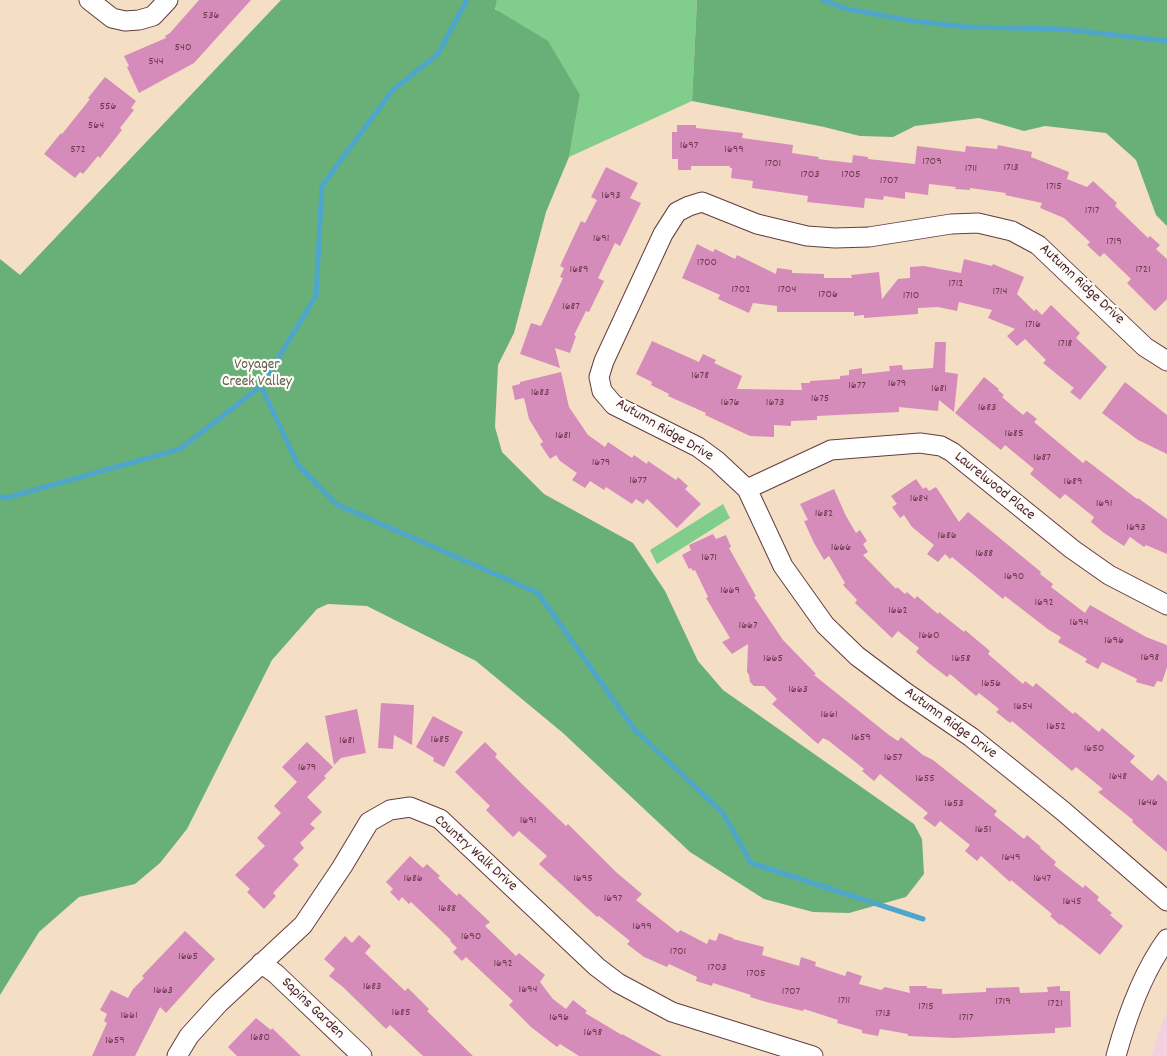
<!DOCTYPE html>
<style>
body{margin:0}
canvas{display:block;background:#f4dfc4}
</style>
<canvas width="1167" height="1056"></canvas>
<script>
const context = document.querySelector('canvas').getContext('2d');
context.lineJoin = 'round';
function paint(path, color) { context.fillStyle = color; context.fill(path, 'evenodd'); }
function stroke(path, color, width, dash) { context.strokeStyle = color; context.lineWidth = width; context.lineCap = dash ? 'butt' : 'round'; context.setLineDash(dash || []); context.stroke(path); }
function drawText(font, color, halo, rows, align = 'center') {
  context.font = font + ' Dekko,sans-serif'; context.lineWidth = 4.5; context.setLineDash([]); context.textBaseline = 'middle'; context.strokeStyle = halo; context.fillStyle = color; for (const [text, x, y, turn = 0] of rows) {
    context.save(); context.translate(x, y); context.rotate((+turn || 0) * Math.PI / 180); context.textAlign = isNaN(turn) ? turn : align; if (halo) context.strokeText(text, 0, 0); context.fillText(text, 0, 0); context.restore();
  }
}
const built = new Path2D(`
 M1167,1011V1056H1152L1158,1033Z`);
const green = new Path2D(`
 M497,0H697L692,101L569,157L580,95L495,8Z
 M723,504L730,518L657,564L650,550Z`);
const forest = new Path2D(`
 M281,0H497L495,9L548,41L580,95L569,157L546,212L514,333L498,365L495,427L502,452L544,494L633,543L665,591L698,661L723,690L914,824L922,839L924,874L906,897L849,913L813,912L764,899L690,852L563,733L476,661L367,606L328,604L317,609L272,660L187,829L160,863L135,884L79,897L39,932L0,995V259L20,275Z
 M697,0H1167V226L1156,215L1136,160L1106,133L1045,126L1024,131L979,118L915,126L893,137L860,136L824,127L692,101Z`);
const stream = new Path2D(`
 M823,0L847,9L913,21L968,27L1062,29L1167,41
 M261,386L298,465L336,504L538,593L634,729L723,813L751,863L923,919
 M0,497L6,498L180,449L261,386L316,296L322,186L392,91L438,54L467,0`);
const building = new Path2D(`
 M199,0H251L194,63L139,93L127,67L129,66L124,56L166,38L165,36L170,33Z
 M105,77L136,101L131,108L134,110L120,128L122,130L100,158L98,156L83,174L80,172L75,178L44,154L61,133L62,134L90,99L88,98Z
 M677,125H696V128L743,133L742,138L793,145L792,153L819,157L818,159L852,163L853,155L868,157V159L915,164L917,146L965,152L966,146L997,149L998,145L1032,152L1031,157L1069,172L1067,179L1087,187L1093,181L1117,203L1115,206L1148,238L1150,236L1160,245L1156,249L1167,259V299L1155,311L1127,283L1131,279L1104,253L1100,257L1087,245L1090,242L1064,218L1040,208L1042,203L1005,195L1006,193L970,188V190L955,189L956,187L929,184L928,195L905,192V199L884,196L883,200L865,198L864,208L807,202L808,196L752,188L753,181L731,178L732,168H730V166H691V170H678V159H672V132H677Z
 M606,167L638,183L630,198L641,203L620,246L615,243L598,278L604,281L589,312L586,311L574,335L576,336L570,353L555,348L560,368L520,354L531,323L541,326L563,278L560,277L564,268L560,266L581,221L585,223L597,200L591,197Z
 M697,244L713,252L715,249L735,259L737,255L776,274L777,268L792,270V273L824,274V278H852L851,275L879,272L882,299L898,279L910,278V267L924,266L961,273L964,259L992,266L993,264L1024,277L1017,294L1034,311L1036,309L1042,315L1051,305L1080,333L1076,338L1107,367L1080,400L1070,392L1074,388L1043,363L1046,360L1025,339L1017,346L1007,336L1015,329L988,318L992,310L959,302L957,311L938,307L918,308V314L864,318V315L854,316V312H777V306L753,303L749,313L718,299L720,295L682,278Z
 M652,341L699,362L703,354L716,360L714,363L742,376L737,389L802,390L801,383H810V381L840,379V376L849,375V370L862,368V374L890,371L889,366L902,365L903,370L933,368L935,342H946L945,372L958,374L954,412L939,400L938,411L899,407V412L817,416V420L791,421V426L774,425V437L750,436L705,415L706,413L668,396L669,394L651,385L652,382L636,374Z
 M561,372L569,407L588,435L605,447L608,442L632,458L634,455L647,464L648,461L676,480L678,477L688,486L685,489L701,504L677,528L647,499L643,504L636,499L632,504L606,487L604,490L590,481L585,488L572,480L577,473L560,461L556,455L550,459L540,444L543,442L529,419L524,398L515,400L512,386L520,384V382Z
 M984,377L999,389L998,390L1004,395L1002,397L1023,415L1027,411L1037,419L1034,422L1083,463L1086,460L1137,499L1138,498L1167,519V554L1146,545L1144,547L1130,537L1124,546L1104,533L1091,522L1094,517L1065,494L1060,499L1030,474L1034,469L1005,445L1001,450L955,413Z
 M1125,382L1167,415V454L1138,440L1102,413Z
 M916,479L923,489L926,487L929,491L936,487L959,522L968,512L1041,572L1040,574L1053,584L1051,587L1085,613L1090,605L1146,637L1167,645V667L1162,682L1157,681L1154,687L1136,682L1137,679L1102,662L1098,669L1085,662L1087,659L1058,642L1061,637L1049,630L1005,596L1003,599L952,557L950,559L945,554L938,562L927,554L934,545L912,527L904,515L900,518L892,507L897,504L891,496Z
 M834,489L846,516L856,533L860,530L867,541L863,544L868,552L863,555L896,589L897,587L905,594L907,592L915,599L917,596L938,614L939,612L964,632L965,630L990,651L988,654L1023,684L1025,681L1033,687L1036,683L1073,714L1075,712L1099,732L1102,728L1135,756L1130,762L1152,781L1158,774L1167,782V852L1132,822L1133,820L1098,792L1103,789L1076,767L1072,771L1012,721L1010,723L996,712L999,709L979,693L976,696L950,674L947,677L930,664L916,652L919,648L898,631L892,638L855,603L857,600L843,585L845,583L829,556L824,560L814,543L804,521L808,520L800,504Z
 M713,534L716,539L726,535L731,547L729,548L756,596L754,597L783,640L816,674L814,675L889,735L898,741L901,737L923,755L933,760L997,811L994,815L1024,839L1027,835L1041,847L1040,848L1056,862L1054,865L1083,888L1085,885L1099,897L1097,900L1112,913L1110,915L1123,926L1100,955L1061,924L1060,925L1050,916L1052,914L1011,880L1010,882L981,856L977,861L965,851L970,845L940,821L935,827L923,818L928,813L880,774L874,781L862,771L864,769L829,741L823,738L818,744L772,704L777,699L764,686H754L750,682L749,675L747,672L748,644L732,654L722,642L730,638L706,598L708,597L695,570L693,571L691,568L689,569L682,555L691,550L689,545Z
 M381,703L414,705L412,745L394,735L393,749L378,748Z
 M357,709L366,753L341,758L334,765L325,716Z
 M433,716L463,732L444,767L433,761L434,758L416,747Z
 M307,742L333,767L324,776L326,778L307,797L322,812L310,824L315,828L300,843L304,848L293,859L299,865L273,893L276,896L264,909L247,892L250,889L235,875L265,846L257,838L281,813L274,806L297,782L282,767Z
 M485,742L497,754L495,757L525,787L566,826L568,824L616,872L642,894L636,900L678,933L680,930L707,944L709,939L716,941L719,933L733,938V939L764,947L762,955L799,966L801,957L816,962L815,966L845,976L847,971L862,976L859,984L881,990L885,987L910,993L909,986H927V988L942,989V994L986,992V988L1019,987L1020,993L1048,992L1047,987L1060,986V991H1070L1071,1027L1055,1028V1033L954,1038L908,1036V1034L880,1029L878,1036L862,1033V1030L837,1023L838,1020L804,1009L803,1011L766,1002L750,997L751,995L713,983L712,986L696,981L697,977L669,964L667,967L644,957L627,944L630,941L599,916L597,917L539,864L547,856L519,831L513,837L486,810L490,806L455,772Z
 M410,856L423,868L427,864L440,876L438,878L457,896L459,893L490,922L485,926L516,956L519,953L545,975L540,982L553,999L566,1009L573,1000L587,1011L585,1013L622,1035V1034L662,1056H579L560,1044L557,1047L531,1027L509,1005L513,1001L466,957L462,961L453,952L457,948L450,941L451,940L411,902L409,904L402,897L399,901L390,892L393,889L386,882Z
 M185,931L215,959L166,1013L160,1007L135,1056H92L107,1023L104,1021L107,1014L100,1010L111,990L128,998L133,989L144,978L142,976Z
 M359,935L371,946L365,953L405,991L408,988L429,1009L427,1011L473,1056H423L390,1025L386,1029L343,987L329,976L335,969L324,959L345,936L352,943Z
 M256,1018L271,1030L272,1028L301,1056H237L228,1047Z`);
const minor = new Path2D(`
 M89,0L112,18L125,21L139,20L153,16L168,0
 M1167,361L1145,347L1038,245L1012,231L978,223L951,224L869,237L835,238L807,236L757,224L702,202L689,206L677,212L663,234L604,361L599,377L602,391L614,405L698,447L717,461L747,489L783,566L825,625L857,656L905,692L971,737L1016,773L1063,811L1167,901
 M747,489L831,450L920,443L941,446L952,452L1072,549L1109,575L1167,605
 M261,963L276,974L362,1056
 M177,1056L189,1036L219,1003L303,925L342,867L369,822L390,810L410,807L440,819L597,967L618,983L672,1012L813,1056
 M1116,1056C1127,1016 1142,973 1167,939`);
const numberNames = [
 ["536",211,16],
 ["540",183,48],
 ["544",156,62],
 ["556",108,107],
 ["564",96,126],
 ["1697",689,146],
 ["572",78,150],
 ["1699",734,150],
 ["1709",932,162],
 ["1701",773,164],
 ["1713",1011,168],
 ["1711",971,169],
 ["1703",810,175],
 ["1705",851,175],
 ["1707",889,181],
 ["1715",1054,187],
 ["1693",611,196],
 ["1717",1092,211],
 ["1691",601,239],
 ["1719",1114,242],
 ["1700",707,263],
 ["1689",579,270],
 ["1721",1143,270],
 ["1712",956,284],
 ["1702",741,290],
 ["1704",787,290],
 ["1714",1000,292],
 ["1706",828,295],
 ["1710",911,296],
 ["1687",571,307],
 ["1716",1033,325],
 ["1718",1065,344],
 ["1678",700,376],
 ["1679",897,384],
 ["1677",857,386],
 ["1681",939,389],
 ["1683",540,393],
 ["1675",820,399],
 ["1676",730,403],
 ["1673",775,403],
 ["1683",987,408],
 ["1685",1014,434],
 ["1681",563,436],
 ["1687",1042,458],
 ["1679",601,463],
 ["1677",638,481],
 ["1689",1073,482],
 ["1684",919,499],
 ["1691",1104,504],
 ["1682",824,514],
 ["1693",1136,528],
 ["1686",947,536],
 ["1666",841,548],
 ["1688",984,554],
 ["1671",709,558],
 ["1690",1014,577],
 ["1669",730,591],
 ["1692",1044,603],
 ["1662",898,611],
 ["1694",1079,623],
 ["1667",748,626],
 ["1660",929,636],
 ["1696",1114,641],
 ["1698",1150,658],
 ["1665",773,659],
 ["1658",961,659],
 ["1656",991,684],
 ["1663",798,690],
 ["1654",1023,707],
 ["1661",829,715],
 ["1652",1056,727],
 ["1659",861,738],
 ["1685",440,740],
 ["1681",347,741],
 ["1650",1094,749],
 ["1657",893,758],
 ["1679",307,768],
 ["1648",1118,777],
 ["1655",925,779],
 ["1646",1148,803],
 ["1653",954,804],
 ["1691",528,821],
 ["1651",983,830],
 ["1649",1011,858],
 ["1686",413,879],
 ["1695",583,879],
 ["1647",1042,879],
 ["1697",613,899],
 ["1645",1072,902],
 ["1688",447,909],
 ["1699",642,927],
 ["1690",471,937],
 ["1701",678,952],
 ["1665",188,957],
 ["1692",503,964],
 ["1703",717,968],
 ["1705",756,974],
 ["1683",372,987],
 ["1694",528,990],
 ["1663",163,991],
 ["1707",791,992],
 ["1711",844,1001],
 ["1719",1003,1002],
 ["1721",1055,1004],
 ["1715",926,1007],
 ["1685",401,1013],
 ["1713",883,1014],
 ["1661",129,1016],
 ["1696",559,1018],
 ["1717",966,1018],
 ["1698",593,1033],
 ["1680",260,1038],
 ["1659",115,1041]
];
const streetNames = [
 ["Autumn Ridge Drive",1081,285,43],
 ["Autumn Ridge Drive",664,431,30],
 ["Laurelwood Place",994,487,39],
 ["Autumn Ridge Drive",950,724,36],
 ["Country Walk Drive",475,854,42],
 ["Sapins Garden",312,1009,44]
];
const parkNames = [
 ["Voyager",257,366],
 ["Creek Valley",257,383]
];
paint(built, '#f4cfde');
paint(green, '#81cd8b');
paint(forest, '#68b077');
stroke(stream, '#4ea6cb', 5);
paint(building, '#d68cba');
stroke(minor, '#643c42', 21);
stroke(minor, '#fff', 19);
drawText('12px', '#6d3a4f', null, numberNames);
drawText('15px', '#4a1f2b', '#fdfcf7', streetNames);
drawText('15px', '#5d5c4d', '#fdfcf7', parkNames);
</script>
